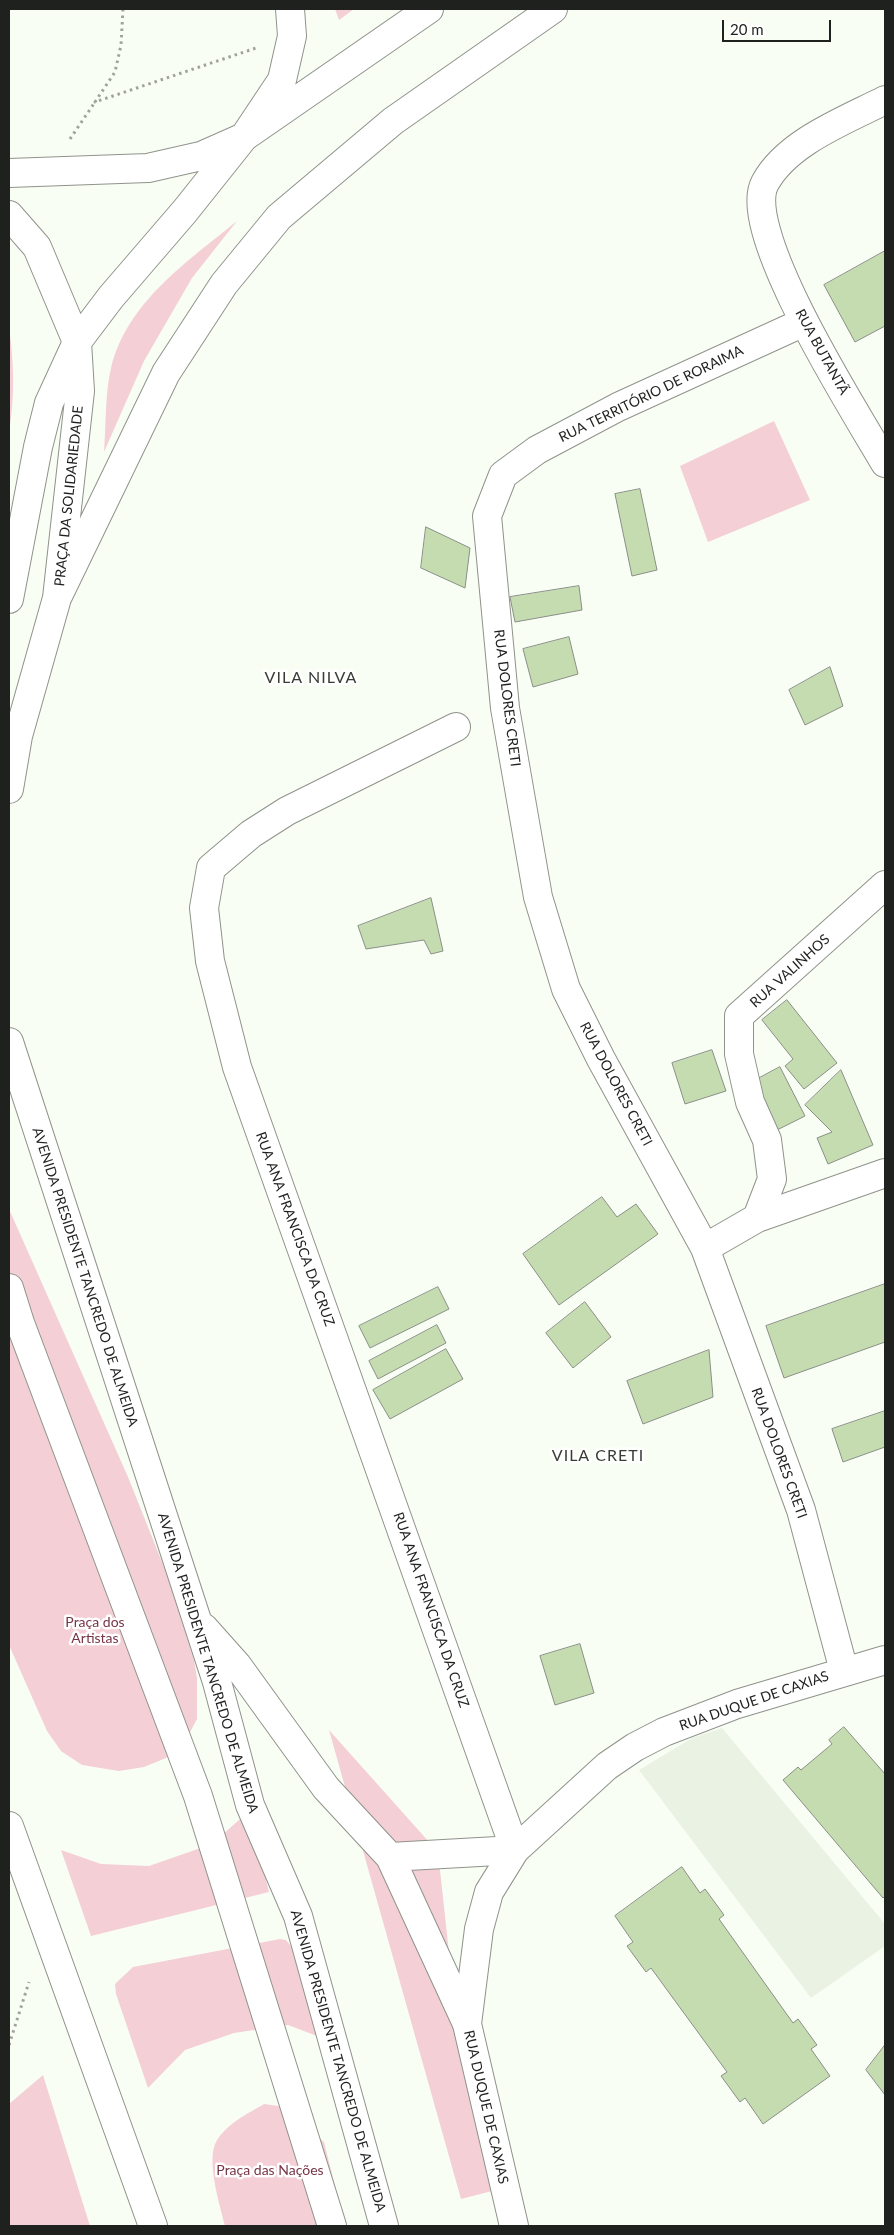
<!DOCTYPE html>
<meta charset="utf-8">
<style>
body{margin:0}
#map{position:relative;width:894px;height:2235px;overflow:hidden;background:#f9fef5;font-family:Lato,sans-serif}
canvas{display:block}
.frame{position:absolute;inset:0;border:10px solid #1f211e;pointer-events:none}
.scale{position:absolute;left:722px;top:20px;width:109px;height:22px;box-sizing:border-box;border:2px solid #1f211e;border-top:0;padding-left:6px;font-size:15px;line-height:18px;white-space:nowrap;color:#1f211e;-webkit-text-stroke:4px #fff;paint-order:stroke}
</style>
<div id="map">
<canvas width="894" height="2235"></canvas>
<div class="frame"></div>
<div class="scale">20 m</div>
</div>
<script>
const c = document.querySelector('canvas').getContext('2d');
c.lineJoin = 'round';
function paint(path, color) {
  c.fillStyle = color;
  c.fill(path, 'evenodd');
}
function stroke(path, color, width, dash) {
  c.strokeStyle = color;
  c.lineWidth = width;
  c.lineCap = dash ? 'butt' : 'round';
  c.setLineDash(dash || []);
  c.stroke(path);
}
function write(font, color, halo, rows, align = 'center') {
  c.font = font + ' Lato,sans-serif';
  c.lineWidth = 5;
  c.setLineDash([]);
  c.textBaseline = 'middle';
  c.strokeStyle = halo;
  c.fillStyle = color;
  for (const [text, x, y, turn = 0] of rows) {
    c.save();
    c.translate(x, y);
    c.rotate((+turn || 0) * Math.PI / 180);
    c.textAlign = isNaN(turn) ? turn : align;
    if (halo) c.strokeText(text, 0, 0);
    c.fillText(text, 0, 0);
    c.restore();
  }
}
paint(new Path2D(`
 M722,1728l163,196v22l-74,52 -172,-228 53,-32z`), '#eaf2e3');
paint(new Path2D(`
 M335,9h19l-15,11z
 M237,221l-45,57 -48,83 -40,91c2,-26 1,-59 7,-84 16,-66 76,-106 126,-147z
 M9,327c5,36 6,69 0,105z
 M774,421l36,79 -102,42 -28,-76z
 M9,1209l119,268 38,95 28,88 3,18v41l-10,19 -21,20 -22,9 -25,4 -37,-6 -21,-14 -14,-20 -38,-86z
 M329,1730l109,122 15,137 39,202 -31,8z
 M249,1811l20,81 -178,44 -30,-86 40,14 48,2 63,-22z
 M280,1939l6,1 5,6 26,90 -29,-11 -54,8 -49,17 -37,38 -32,-94 -1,-10 18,-17z
 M43,2075l47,151h-81v-122z
 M264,2104l21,3 39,35 21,84h-120c-5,-20 -19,-65 -9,-84 10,-18 31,-28 48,-38z`), '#f4cfd6');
const building = new Path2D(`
 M885,251v75l-30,16 -31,-57z
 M640,489l17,81 -25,6 -17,-82z
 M426,527l44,21 -5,40 -44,-20z
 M579,586l3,24 -67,12 -5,-25z
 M569,637l9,37 -45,13 -10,-38z
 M830,667l13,39 -38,19 -16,-35z
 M431,898l12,53 -12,3 -7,-14 -58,9 -8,-23z
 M787,1000l50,63 -33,26 -19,-23 8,-7 -31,-39z
 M712,1050l14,41 -41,13 -13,-41z
 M780,1067l25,49 -28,14 -25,-48z
 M841,1070l32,75 -45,19 -11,-26 15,-6 -27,-27z
 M602,1197l15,20 19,-13 22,30 -99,71 -36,-51z
 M885,1284v58l-101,36 -18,-52z
 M438,1287l11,22 -79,39 -11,-22z
 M585,1302l26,35 -38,31 -27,-35z
 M437,1325l9,18 -68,36 -9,-18z
 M446,1349l17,30 -73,40 -17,-29z
 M709,1350l4,47 -70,27 -16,-43z
 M885,1411v36l-42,15 -11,-33z
 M580,1644l14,49 -39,12 -15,-49z
 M844,1727l41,47v122l-2,2 -100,-118 15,-13 3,3 31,-26 -3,-4z
 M682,1867l18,26 5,-4 19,26 -5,4 74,104 5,-4 19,26 -6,4 19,27 -67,48 -18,-26 -5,4 -19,-26 6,-4 -76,-104 -5,4 -19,-26 6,-4 -18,-26z
 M885,2045v50l-19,-25z`);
paint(building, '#c5dcb1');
stroke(building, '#8a8f87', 1);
const minor = new Path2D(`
 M885,100c-39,20 -98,42 -120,83 -26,48 93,233 120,280
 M804,322l-186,85 -81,43 -34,25 -16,41 18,192 33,189 28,92 35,70 104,189 96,262 43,161
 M456,727l-169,84 -36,23 -40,34 -7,40 6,53 27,106 278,783
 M757,1218l15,-39 -5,-39 -17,-38 -11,-48v-38l146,-131
 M705,1248l52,-30 128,-45
 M514,2226l-47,-202 12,-95 10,-37 26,-42 92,-84 28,-19 29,-15 73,-28 148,-44`);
const primary = new Path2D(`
 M9,173l139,-5 53,-12 43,-19 185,-128
 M9,215l28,32 40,95 3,49 -23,207 -39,138 -9,53
 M57,598l109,-225 58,-89 55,-67 114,-96 160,-112
 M9,599l29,-152 11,-44 28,-61 34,-45 74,-86 59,-74 38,-57 10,-44 -2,-27
 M9,1042l208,640 33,123 48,111 86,310
 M9,1288l11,35 178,473 134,430
 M204,1628l33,37 89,123 64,69 125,-7
 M9,1826l144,400
 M390,1857l77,167`);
stroke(minor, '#8f938b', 30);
stroke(primary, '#8f938b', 30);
stroke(new Path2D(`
 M123,9l-2,36 -6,27 -20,30 161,-54
 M70,139l25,-37
 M9,2045l20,-63`), '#9fa39c', 3, [2.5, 4]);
stroke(minor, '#fff', 28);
stroke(primary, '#fff', 28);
write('14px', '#1f211e', '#fff', [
 ["RUA BUTANTÃ",822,352,61],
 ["RUA TERRITÓRIO DE RORAIMA",651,394,-26],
 ["PRAÇA DA SOLIDARIEDADE",69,496,-84],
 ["RUA DOLORES CRETI",507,698,83],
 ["RUA VALINHOS",790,971,-42],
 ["RUA DOLORES CRETI",616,1084,62],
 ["RUA ANA FRANCISCA DA CRUZ",295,1229,70],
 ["AVENIDA PRESIDENTE TANCREDO DE ALMEIDA",85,1277,72],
 ["RUA DOLORES CRETI",779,1453,70],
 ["RUA ANA FRANCISCA DA CRUZ",431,1610,71],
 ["AVENIDA PRESIDENTE TANCREDO DE ALMEIDA",208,1663,73],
 ["RUA DUQUE DE CAXIAS",754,1701,-19],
 ["AVENIDA PRESIDENTE TANCREDO DE ALMEIDA",338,2061,74],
 ["RUA DUQUE DE CAXIAS",486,2107,77]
]);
write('14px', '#763547', '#fff', [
 ["Praça dos",95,1622],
 ["Artistas",95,1638],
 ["Praça das Nações",270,2170]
]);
c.letterSpacing = '1px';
write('16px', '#383c35', '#fff', [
 ["VILA NILVA",311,678],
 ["VILA CRETI",598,1456]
]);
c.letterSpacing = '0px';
</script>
